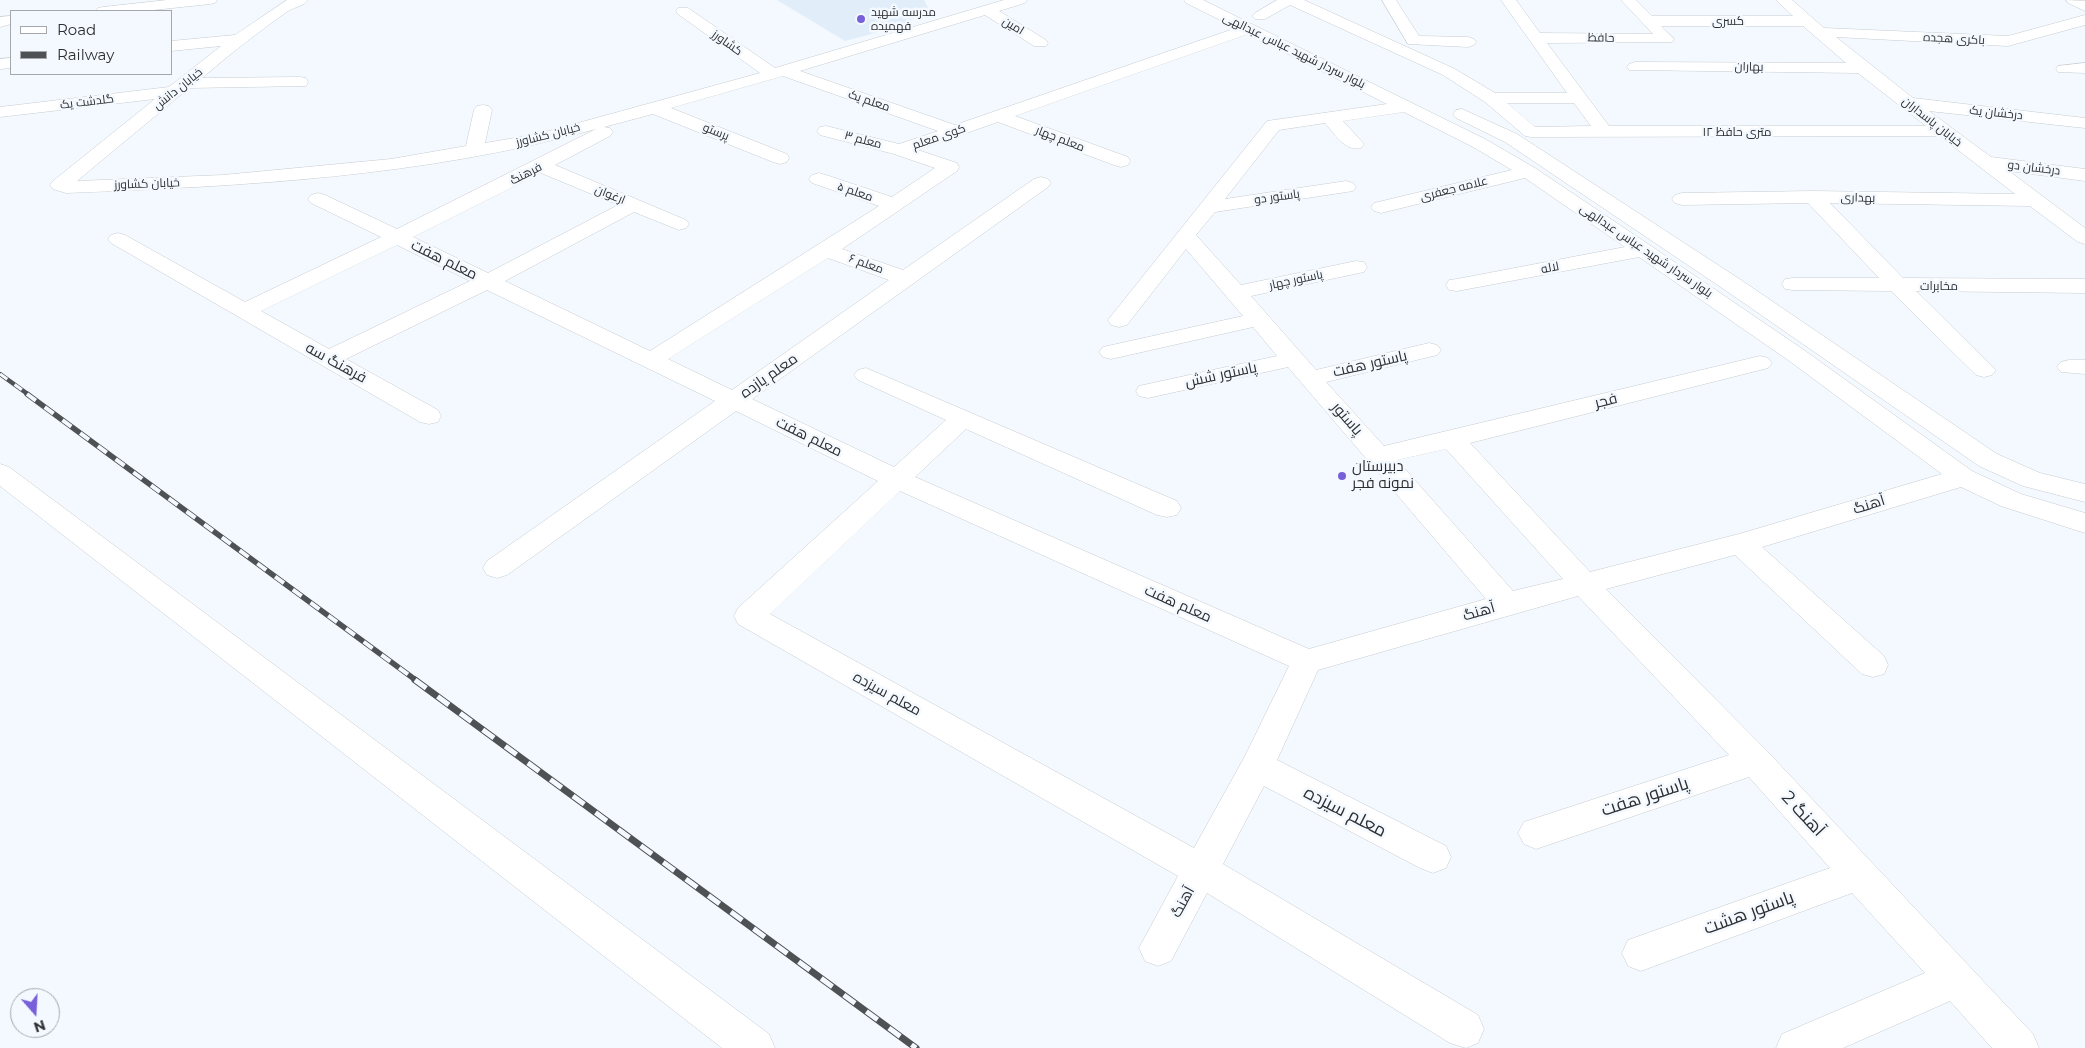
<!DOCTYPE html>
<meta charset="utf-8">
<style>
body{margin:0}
#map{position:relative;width:2085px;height:1048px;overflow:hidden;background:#f3f9fe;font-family:Montserrat,sans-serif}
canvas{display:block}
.legend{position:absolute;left:10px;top:10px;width:162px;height:65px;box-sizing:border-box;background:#f3f9fe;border:1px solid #a4a8ac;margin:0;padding:6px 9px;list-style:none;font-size:15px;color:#2d2f31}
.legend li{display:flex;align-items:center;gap:10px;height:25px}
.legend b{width:25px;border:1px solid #a4a8ac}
.north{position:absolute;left:10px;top:988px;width:50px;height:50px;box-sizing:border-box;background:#f3f9fe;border:1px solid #a4a8ac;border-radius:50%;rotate:161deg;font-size:14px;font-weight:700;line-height:20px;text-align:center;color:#2d2f31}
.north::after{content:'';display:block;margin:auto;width:18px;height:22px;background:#7760da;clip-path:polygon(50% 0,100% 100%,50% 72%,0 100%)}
</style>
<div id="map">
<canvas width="2085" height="1048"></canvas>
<ul class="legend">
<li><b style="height:6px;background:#fff"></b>Road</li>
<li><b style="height:6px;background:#4f5254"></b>Railway</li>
</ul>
<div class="north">N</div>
</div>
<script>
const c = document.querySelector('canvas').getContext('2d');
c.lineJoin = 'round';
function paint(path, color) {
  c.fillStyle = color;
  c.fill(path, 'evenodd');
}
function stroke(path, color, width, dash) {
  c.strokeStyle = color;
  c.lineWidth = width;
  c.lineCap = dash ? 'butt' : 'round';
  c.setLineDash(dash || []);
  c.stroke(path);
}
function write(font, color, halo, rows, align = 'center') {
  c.font = font + ' Montserrat,Cairo,sans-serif';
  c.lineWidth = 5;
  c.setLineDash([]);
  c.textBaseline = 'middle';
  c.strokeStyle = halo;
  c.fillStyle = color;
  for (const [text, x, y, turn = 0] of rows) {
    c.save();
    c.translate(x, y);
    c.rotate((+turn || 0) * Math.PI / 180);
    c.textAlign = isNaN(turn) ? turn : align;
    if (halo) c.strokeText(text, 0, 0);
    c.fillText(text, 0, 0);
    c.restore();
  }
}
paint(new Path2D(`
 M777,0h147l5,10 -31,17 -53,14z`), '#e1eef9');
const minor = new Path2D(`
 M167,0h50l-2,3 -5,1 -66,7h-48l2,-3 5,-1z
 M287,0h21c-4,6 -13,7 -20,11 -30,21 -58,43 -86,67l98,-1 6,1 2,4 -2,4 -117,2 -112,93 146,-6 168,-16 75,-13 8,-36 3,-4 6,-1 6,1 3,4 -7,33 53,-9 222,-61 -82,-59 -2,-3 2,-3h10l87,60 229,-68h23l-2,3 -26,8 47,29 2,3 -2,3h-12l-49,-31 -185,56 155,54 281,-97 -50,-25 -2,-3h19l282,139 50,29 116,78 153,104 168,121 49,23 64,19v20l-84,-27 -40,-19 -199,60 122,109 4,9 -4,9 -11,3 -11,-3 -127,-119 -129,34 161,162 266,283 6,14h-47l-42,-47 -107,47h-67l6,-14 143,-61 -73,-80 -211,78 -13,-5 -6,-13 6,-13 202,-72 -81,-91 -213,72 -12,-5 -6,-11 6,-11 205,-67 -151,-159 -260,74 -41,90 169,86 5,11 -5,11 -13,5 -13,-5 -156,-82 -41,78 255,151 6,14 -6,14 -12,5 -16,-5 -243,-150 -36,68 -13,5 -13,-5 -6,-13 39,-72 -440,-252 -4,-8 4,-8 140,-127 -142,-70 -229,164 -10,3 -10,-3 -4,-7 4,-7 228,-160 -228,-111 -141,69 92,51 3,6 -3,6 -9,2 -9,-2 -309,-179 -3,-4 3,-4 7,-2 7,2 120,67 136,-65 -70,-34 -3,-4 3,-4 7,-2 7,2 72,34 199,-100c-172,48 -352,57 -530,64l-13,-4 -3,-4 3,-4 102,-82 -155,18v-10l169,-20 52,-41 -50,5v-10l64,-6zM1248,34l139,70 -120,17 -159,199 3,5 8,2 8,-2 59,-76 57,67 -140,31 -4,5 4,5 8,2 142,-32 24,29 -129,28 -9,2 -3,5 3,5 9,2 140,-31 198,232 -177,50 -394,-172 51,-48 191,86 10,2 10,-2 4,-7 -4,-7 -311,-133 -8,2 -4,5 4,5 88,40 -52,47 -142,-68 296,-212 3,-4 -3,-4 -7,-2 -7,2 -131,91 -61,-21 115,-78 2,-4 -2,-4 -39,-13 80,-28 116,43 7,2 7,-2 2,-4 -2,-4 -113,-41zM783,76l155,55 -39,13 -73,-18 -6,1 -3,4 3,4 74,19 41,14 -43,29 -66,-22 -7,-2 -7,2 -3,4 3,4 67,23 -229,145 -145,-70 129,-69 45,18 7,-2 3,-4 -3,-4 -131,-55 55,-29 3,-4 -3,-4 -6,-1 49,-13 120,48 7,2 7,-2 2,-4 -2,-4 -116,-46zM1404,112l69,35 39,23 -138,33 -3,4 3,4 7,2 144,-35 100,69 -168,32 -8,1 -3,5 3,5 8,1 182,-34 149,103 154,114 -203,60 -149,38 -120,-129 298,-75 4,-5 -4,-5 -8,-2 -376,90 -58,-64 111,-27 4,-5 -4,-5 -8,-2 -113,27 -65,-74 113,-24 3,-5 -3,-5 -8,-1 -115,24 -45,-50 19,-23 138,-21 3,-4 -3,-4 -7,-2 -121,18 54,-69 46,-7c10,11 20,29 36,25l3,-4 -21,-23zM541,173l77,32 -130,68 -75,-36zM397,245l73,36 -141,68 -68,-38zM828,258l61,22 -157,110 -64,-31zM1446,449l117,130 -50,12 -116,-131zM900,491l389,175 -44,90 -51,92 -424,-234z
 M1277,0h27l151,69 40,24h72l-66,-93h15l24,33 113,1 -32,-34h15l16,16h141l-17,-16h16l32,28 184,8 77,-21v10l-77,21 -172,-9 77,61 172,20v10l-156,-17 62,46 94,12v12l-76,-10 76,57v16l-7,-2 -48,-36 -200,-3 73,75 182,1v14l-169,-2 80,79 -4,5 -8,2 -8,-2 -85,-84 -98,-1 -8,-1 -3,-5 3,-5 8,-1h86l-71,-75 -126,2 -7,-2 -3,-4 3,-4 7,-2 131,-2 202,3 -75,-58 -409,1 -6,-1 -40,-34 -42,-27 -153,-70 -25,14h-10l-3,-3 3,-3zM1661,26h142l43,37 -211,-1 -6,2 -2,3 2,3 229,3 68,53h-317l-62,-83 125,-1 2,-3zM1507,103h67l17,23 -56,1z
 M1382,0h14l23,36 49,1 6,2 2,3 -2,3 -6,2 -60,-3z
 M2066,0l19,1v10l-17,-8z
 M11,16v8l-11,3v-10z
 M11,58v10l-11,1v-10z
 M2085,63v10l-27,-1 -2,-3 2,-3z
 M1462,109l55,25 224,146 256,174 43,19 45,11v18l-62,-16 -44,-20 -254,-176 -220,-148 -49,-24 -3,-4 3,-4z
 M2069,360h16v14l-24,-2 -4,-5 4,-5z
 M0,464l9,3 760,567 6,14h-53l-722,-562z`);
stroke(minor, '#c6ccd1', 1);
paint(minor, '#fff');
const railFar2 = new Path2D(`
 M0,374l29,21`);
const railFar1 = new Path2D(`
 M27,394l390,287`);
const rail = new Path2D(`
 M415,680l501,368`);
stroke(railFar2, '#4f5254', 4.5);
stroke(railFar1, '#4f5254', 5.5);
stroke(rail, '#4f5254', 7);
stroke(railFar2, '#f3f9fe', 3, [9]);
stroke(railFar1, '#f3f9fe', 4, [11]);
stroke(rail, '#f3f9fe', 5, [14]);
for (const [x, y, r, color] of [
 [861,19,5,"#7760da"],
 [1342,476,5,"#7760da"]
]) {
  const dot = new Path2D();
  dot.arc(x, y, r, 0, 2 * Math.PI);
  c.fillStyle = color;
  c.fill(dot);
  stroke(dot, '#f3f9fe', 2);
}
write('12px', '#2d2f31', '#f3f9fe', [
 ["مدرسه شهید",871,12],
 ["فهمیده",871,26]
], 'left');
write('12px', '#2d2f31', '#f3f9fe', [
 ["کسری",1728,21],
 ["امین",1013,26,31],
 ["حافظ",1601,38,1],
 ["باکری هجده",1954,39,3],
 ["کشاورز",727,43,35],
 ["بلوار سردار شهید عباس عبدالهی",1294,51,26],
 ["بهاران",1749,67,1],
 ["خیابان دانش",178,89,-39],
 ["معلم یک",869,101,19],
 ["گلدشت یک",87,102,-7],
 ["درخشان یک",1996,113,6],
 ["خیابان پاسداران",1932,122,38],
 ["پرستو",716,132,22],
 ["۱۲ متری حافظ",1737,132],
 ["خیابان کشاورز",548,135,-14],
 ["کوی معلم",939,137,-19],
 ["معلم چهار",1060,139,21],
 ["معلم ۳",863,140,15],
 ["درخشان دو",2034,168,7],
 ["فرهنگ",526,174,-27],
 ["خیابان کشاورز",147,184,-2],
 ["علامه جعفری",1454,189,-14],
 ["معلم ۵",855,192,19],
 ["ارغوان",610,195,22],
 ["پاستور دو",1277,197,-8],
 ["بهداری",1858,198,1],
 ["بلوار سردار شهید عباس عبدالهی",1646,251,34],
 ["معلم ۶",866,264,20],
 ["لاله",1550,268,-11],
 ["پاستور چهار",1296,280,-12],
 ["مخابرات",1939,286]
]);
write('15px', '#2d2f31', '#f3f9fe', [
 ["معلم هفت",444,260,26],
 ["فرهنگ سه",336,363,29],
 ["پاستور هفت",1370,364,-13],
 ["پاستور شش",1221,375,-12],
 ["معلم یازده",769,376,-35],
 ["فجر",1606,401,-14],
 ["پاستور",1347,419,49],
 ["معلم هفت",809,437,26],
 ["آهنگ",1869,505,-17],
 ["معلم هفت",1178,604,24],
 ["آهنگ",1479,612,-16],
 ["معلم سیزده",887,694,29],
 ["آهنگ",1183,902,-61]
]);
write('15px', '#2d2f31', '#f3f9fe', [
 ["دبیرستان",1352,467],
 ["نمونه فجر",1352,484]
], 'left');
write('18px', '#2d2f31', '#f3f9fe', [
 ["پاستور هفت",1645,797,-18],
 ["معلم سیزده",1345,812,27],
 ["آهنگ 2",1803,814,47],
 ["پاستور هشت",1749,913,-20]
]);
</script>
